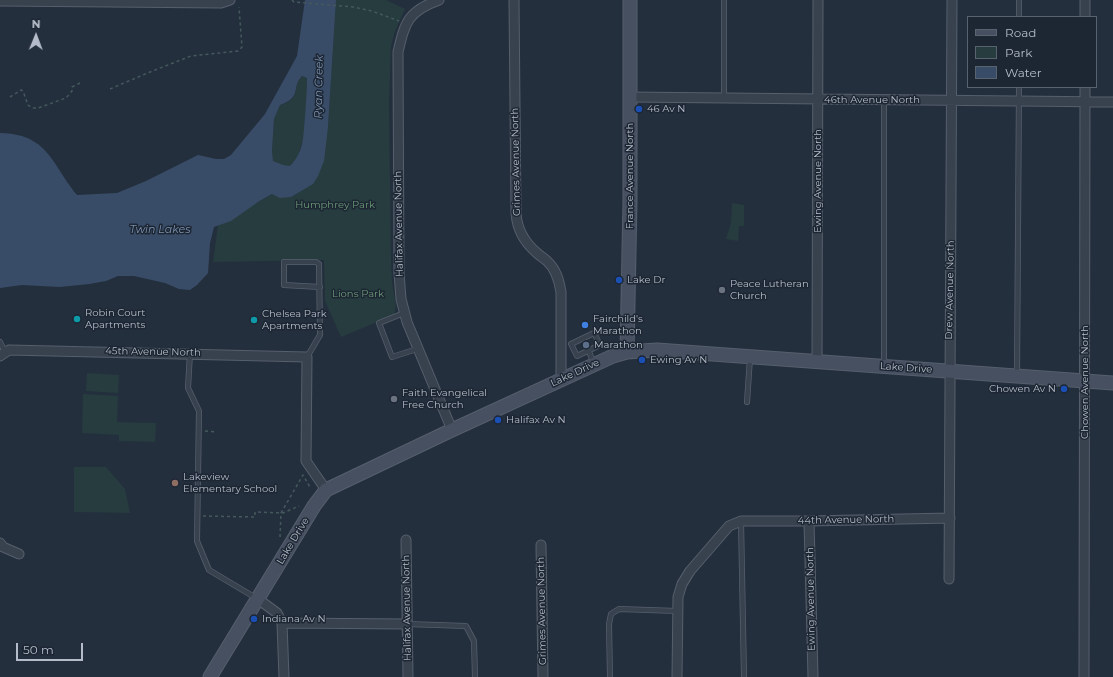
<!DOCTYPE html>
<style>
body{margin:0}
#map{position:relative;width:1113px;height:677px;overflow:hidden;background:#242f3e;font-family:Montserrat,sans-serif}
canvas{display:block}
.legend{position:absolute;left:967px;top:16px;width:130px;height:72px;box-sizing:border-box;background:#1d2633;border:1px solid #59626f;margin:0;padding:5px 7px;list-style:none;font-size:12px;color:#b4bcc9}
.legend li{display:flex;align-items:center;gap:8px;height:20px}
.legend b{width:20px;border:1px solid #59626f}
.north{position:absolute;left:16px;top:16px;width:40px;height:40px;-webkit-text-stroke:3px #1d2633;paint-order:stroke;rotate:1deg;font-size:11px;font-weight:700;line-height:16px;text-align:center;color:#b4bcc9}
.north::after{content:'';display:block;margin:auto;width:14px;height:18px;background:#b4bcc9;clip-path:polygon(50% 0,100% 100%,50% 72%,0 100%)}
.scale{position:absolute;left:16px;top:643px;width:67px;height:18px;box-sizing:border-box;border:2px solid #b4bcc9;border-top:0;padding-left:5px;font-size:12px;line-height:14px;white-space:nowrap;color:#b4bcc9;-webkit-text-stroke:3px #1d2633;paint-order:stroke}
</style>
<div id="map">
<canvas width="1113" height="677"></canvas>
<ul class="legend">
<li><b style="height:5px;background:#465061"></b>Road</li>
<li><b style="height:11px;background:#263c3f"></b>Park</li>
<li><b style="height:11px;background:#394c67"></b>Water</li>
</ul>
<div class="north">N</div>
<div class="scale">50 m</div>
</div>
<script>
const c = document.querySelector('canvas').getContext('2d');
c.lineJoin = 'round';
function paint(path, color) {
  c.fillStyle = color;
  c.fill(path, 'evenodd');
}
function stroke(path, color, width, dash) {
  c.strokeStyle = color;
  c.lineWidth = width;
  c.lineCap = dash ? 'butt' : 'round';
  c.setLineDash(dash || []);
  c.stroke(path);
}
function write(font, color, halo, rows, align = 'center') {
  c.font = font + ' Montserrat,sans-serif';
  c.lineWidth = 3;
  c.setLineDash([]);
  c.textBaseline = 'middle';
  c.strokeStyle = halo;
  c.fillStyle = color;
  for (const [text, x, y, turn = 0] of rows) {
    c.save();
    c.translate(x, y);
    c.rotate((+turn || 0) * Math.PI / 180);
    c.textAlign = isNaN(turn) ? turn : align;
    if (halo) c.strokeText(text, 0, 0);
    c.fillText(text, 0, 0);
    c.restore();
  }
}
paint(new Path2D(`
 M336,0h50l19,9 -10,22 -4,15 -2,57 2,157 1,23 4,22 -2,10 -53,22 -16,-36 -1,-41 -111,2 5,-37 58,-33 52,-65z
 M302,76l5,2v21l-2,17 -1,21 -7,22 -7,7h-7l-10,-4 -1,-11 2,-32 6,-14c23,-7 11,-19 22,-29z
 M732,203l12,2v21h-5l-1,15 -12,-2 5,-16z
 M87,373l32,2 -1,18 -32,-2z
 M83,394l35,2 -1,26 39,1 -1,19 -36,-1v-6l-37,-2z
 M74,467h32l19,22 5,24 -56,-1z`), '#263c3f');
paint(new Path2D(`
 M305,0h31l-8,127 -4,34 -6,15 -5,8 -22,13 -11,1 -8,-4 -14,8 -27,19 -17,6 -4,16 -2,30 -11,12 -7,5 -11,-1 -14,-6 -31,-7h-16l-12,5 -17,3 -29,3 -38,-2 -22,3v-155c48,1 51,30 77,62l40,-2 29,-12 52,-26 18,4h8l7,-4 34,-41 32,-58zM302,76l5,2c0,14 -1,24 -2,38 -2,19 0,35 -15,50l-7,-1 -10,-4 -1,-10 2,-32 6,-14c23,-8 11,-19 22,-29z`), '#394c67');
const lane = new Path2D(`
 M1019,0v17
 M724,98v-98
 M404,313l-25,10 13,34 25,-8
 M594,333l6,12 -23,11 -6,-12 23,-11 4,-1 28,-1
 M0,342l5,10
 M588,349l6,15
 M190,353l-2,35 11,23 -2,130 12,29 47,28
 M307,357l13,-22 -1,-71 -3,-2h-32v23l36,2
 M884,365v-265
 M1017,375l2,-288
 M747,402l3,-44
 M741,521l3,156
 M407,624l59,2 8,15 1,36
 M610,677l-1,-53 2,-10 8,-5 58,2`);
const street = new Path2D(`
 M439,0c-31,11 -34,22 -41,52l1,221 2,26 6,23 45,108
 M514,0l2,213c1,17 8,29 21,40 3,3 7,5 10,8 9,8 12,19 14,31v88
 M1085,0v17
 M0,1l221,2 9,-3
 M630,97l483,5
 M0,356l9,-6 298,7 -1,104 20,29
 M817,362l1,-362
 M809,521l4,156
 M406,540l2,137
 M0,543l3,4 16,7
 M541,545l2,132
 M949,579l3,-579
 M258,599l19,14 5,10 2,54
 M282,623l125,1
 M677,677l1,-80 4,-13 8,-13 39,-45 12,-5h68l141,-3
 M1084,677l1,-590`);
const secondary = new Path2D(`
 M627,352l3,-152v-200
 M210,677l104,-171 12,-16 126,-60 161,-74 14,-4 30,-2 456,33`);
stroke(lane, '#565f6c', 6);
stroke(street, '#565f6c', 11);
stroke(secondary, '#565f6c', 15);
stroke(new Path2D(`
 M292,0l2,2 59,5 19,4 27,10
 M110,89l40,-17 41,-16 47,-5 4,-4 -3,-40
 M10,97l11,-7 2,1 5,14 4,3h6l28,-10 6,-7v-4l8,-4
 M205,431l11,1
 M203,516l52,1v-5l28,1 16,-7
 M280,537l1,-24 22,-38 8,14`), '#44595c', 1.5, [3, 3]);
stroke(lane, '#38414e', 4.5);
stroke(street, '#38414e', 9);
stroke(secondary, '#465061', 13);
for (const [x, y, r, color] of [
 [639,109,4,"#1a4fb4"],
 [619,280,4,"#1a4fb4"],
 [722,290,4,"#6b7280"],
 [77,319,4,"#0f9aa8"],
 [254,320,4,"#0f9aa8"],
 [585,325,4,"#3f7fe0"],
 [586,345,4,"#5c6f8a"],
 [642,360,4,"#1a4fb4"],
 [1064,389,4,"#1a4fb4"],
 [394,399,4,"#6b7280"],
 [498,420,4,"#1a4fb4"],
 [175,483,4,"#8d6e63"],
 [254,619,4,"#1a4fb4"]
]) {
  const dot = new Path2D();
  dot.arc(x, y, r, 0, 2 * Math.PI);
  c.fillStyle = color;
  c.fill(dot);
  stroke(dot, '#1d2633', 1.5);
}
write('10px', '#b4bcc9', '#1d2633', [
 ["46th Avenue North",872,100],
 ["Grimes Avenue North",516,162,-91],
 ["France Avenue North",630,176,-90],
 ["Ewing Avenue North",818,181,-90],
 ["Halifax Avenue North",399,224,-91],
 ["Drew Avenue North",950,290,-89],
 ["45th Avenue North",153,352,1],
 ["Lake Drive",906,368,4],
 ["Lake Drive",575,373,-25],
 ["Chowen Avenue North",1085,382,-90],
 ["44th Avenue North",846,520,-1],
 ["Lake Drive",293,541,-59],
 ["Ewing Avenue North",811,599,-91],
 ["Halifax Avenue North",407,608,-91],
 ["Grimes Avenue North",542,611,-91]
]);
write('10px', '#b4bcc9', '#1d2633', [
 ["46 Av N",647,109],
 ["Lake Dr",627,280],
 ["Peace Lutheran",730,284],
 ["Church",730,296],
 ["Robin Court",85,313],
 ["Apartments",85,325],
 ["Chelsea Park",262,314],
 ["Apartments",262,326],
 ["Fairchild's",593,319],
 ["Marathon",593,331],
 ["Marathon",594,345],
 ["Ewing Av N",650,360],
 ["Chowen Av N",1056,389,"right"],
 ["Faith Evangelical",402,393],
 ["Free Church",402,405],
 ["Halifax Av N",506,420],
 ["Lakeview",183,477],
 ["Elementary School",183,489],
 ["Indiana Av N",262,619]
], 'left');
write('10px', '#6b9a76', '#1d2633', [
 ["Humphrey Park",335,205],
 ["Lions Park",358,294]
]);
write('italic 11px', '#7c92b1', '#1d2633', [
 ["Ryan Creek",319,87,-89],
 ["Twin Lakes",160,230]
]);
</script>
